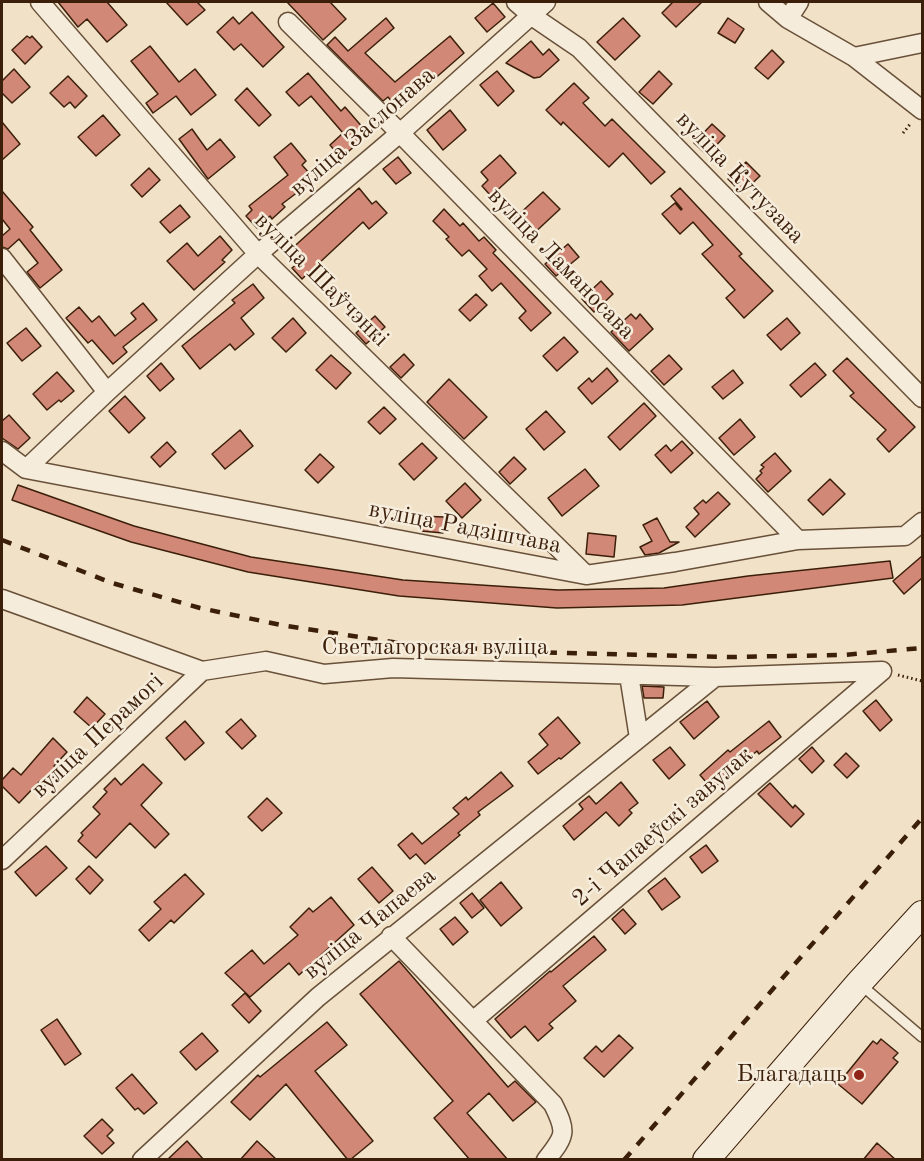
<!DOCTYPE html>
<meta charset="utf-8">
<style>
body{margin:0}
#map{position:relative;width:924px;height:1161px;overflow:hidden;background:#f0e1c7;font-family:"Old Standard TT",serif}
canvas{display:block}
.frame{position:absolute;inset:0;border:3px solid #3c1f0a;pointer-events:none}
</style>
<div id="map">
<canvas width="924" height="1161"></canvas>
<div class="frame"></div>
</div>
<script>
const c = document.querySelector('canvas').getContext('2d');
c.lineJoin = 'round';
function paint(path, color) {
  c.fillStyle = color;
  c.fill(path, 'evenodd');
}
function stroke(path, color, width, dash) {
  c.strokeStyle = color;
  c.lineWidth = width;
  c.lineCap = dash ? 'butt' : 'round';
  c.setLineDash(dash || []);
  c.stroke(path);
}
function write(font, color, halo, rows, align = 'center') {
  c.font = font + ' "Old Standard TT",serif';
  c.lineWidth = 5;
  c.setLineDash([]);
  c.textBaseline = 'middle';
  c.strokeStyle = halo;
  c.fillStyle = color;
  for (const [text, x, y, turn = 0] of rows) {
    c.save();
    c.translate(x, y);
    c.rotate((+turn || 0) * Math.PI / 180);
    c.textAlign = isNaN(turn) ? turn : align;
    if (halo) c.strokeText(text, 0, 0);
    c.fillText(text, 0, 0);
    c.restore();
  }
}
const building = new Path2D(`
 M58,2h49l20,23 -20,17 -20,-23 -9,8z
 M166,2h31l8,8 -18,15z
 M287,2h43l16,17 -23,21z
 M673,2h29l-26,25 -14,-14z
 M493,3l12,14 -18,15 -12,-14z
 M252,12l32,35 -21,20 -22,-23 -7,6 -17,-18 16,-15 6,7z
 M386,18l8,10 -29,25 30,29 55,-46 14,17 -65,57 -11,-13 -5,4 -56,-56 8,-8 13,14z
 M623,18l17,18 -25,24 -18,-18z
 M728,18l16,11 -9,14 -17,-10z
 M27,36l3,2 2,-2 10,11 -17,17 -13,-14z
 M531,41l12,14 6,-6 10,11 -19,17 -6,1 -28,-15z
 M150,46l29,36 16,-13 21,26 -25,20 -15,-19 -23,17 -7,-10 12,-9 -27,-33z
 M772,50l12,12 -16,17 -13,-11z
 M14,69l16,18 -18,16 -10,-10v-12z
 M497,71l17,20 -16,15 -18,-21z
 M659,71l13,13 -19,20 -14,-12z
 M308,73l33,38 4,-4 19,22 -3,3 4,5 -24,21 -11,-13 13,-12 -32,-37 -12,10 -13,-14z
 M68,76l19,20 -12,12 -5,-6 -6,5 -14,-14z
 M574,83l15,15 -6,5 22,23 7,-7 53,53 -14,12 -28,-31 -14,14 -46,-45 -2,3 -15,-15z
 M247,88l24,27 -12,11 -24,-26z
 M450,110l16,20 -23,20 -16,-20z
 M103,115l17,20 -24,21 -18,-19z
 M2,122l18,22 -18,16z
 M712,124l13,12 -18,19 -13,-12z
 M192,129l15,21 13,-11 15,18 -27,22 -29,-40z
 M291,143l15,18 -4,4 8,9 -4,2 5,6 -29,22 3,3 -13,12 -2,-3 -13,12 -11,-12 6,-6 -3,-4 39,-31 -14,-18z
 M500,155l16,18 -25,23 -9,-10 6,-6 -7,-8z
 M398,157l13,16 -15,11 -13,-15z
 M746,162l14,14 -18,17 -14,-14z
 M149,168l11,12 -18,17 -11,-12z
 M359,188l13,16 4,-3 11,12 -18,16 -6,-7 -61,57 -10,-11 6,-5 -10,-11z
 M680,188l62,66 -3,2 34,35 -29,27 -18,-20 9,-8 -33,-36 11,-9 -20,-23 -13,12 -18,-20 13,-11 6,7 1,-1 -11,-13z
 M2,191l31,36 -3,3 32,40 -22,18 -13,-16 11,-9 -19,-24 -11,10 -6,-2v-11l8,-7 -8,-10z
 M543,192l17,17 -29,27 -17,-17z
 M180,205l10,12 -20,16 -10,-11z
 M444,209l16,17 3,-3 16,18 5,-4 12,13 -3,3 58,60 -20,18 -12,-13 7,-7 -25,-28 -9,8 -13,-15 8,-7 -18,-19 -7,6 -16,-17 3,-2 -16,-16z
 M220,236l12,14 -10,10 3,2 -31,28 -27,-29 20,-18 11,13z
 M568,244l11,13 -23,19 -11,-12z
 M601,281l12,13 -19,18 -12,-13z
 M253,284l11,14 -23,20 13,16 -19,16 -5,-6 -30,25 -18,-23 53,-43 -3,-3z
 M476,294l11,11 -17,16 -11,-11z
 M143,303l14,17 -34,27 4,5 -14,12 -21,-24 -4,3 -22,-25 13,-11 13,15 7,-6 16,20 21,-17 -5,-6z
 M631,314l5,5 4,-5 13,15 -24,22 -18,-19z
 M375,316l10,11 -19,17 -10,-11z
 M293,318l13,15 -20,19 -14,-14z
 M787,318l13,15 -19,17 -14,-15z
 M26,328l15,18 -19,15 -15,-18z
 M564,337l14,15 -21,19 -14,-15z
 M404,354l10,11 -13,13 -11,-11z
 M331,355l20,18 -15,16 -20,-19z
 M669,355l13,14 -18,16 -13,-14z
 M847,358l68,69 -26,25 -12,-13 9,-9 -36,-34 4,-3 -21,-22z
 M161,363l13,16 -14,12 -13,-15z
 M815,363l11,12 -25,22 -11,-12z
 M607,368l11,13 -26,23 -14,-16 11,-10 3,4z
 M733,370l10,13 -20,16 -11,-12z
 M57,372l17,19 -13,11 -2,-2 -12,10 -14,-16z
 M449,379l38,38 -23,22 -37,-37z
 M125,396l20,22 -16,15 -20,-22z
 M644,403l12,13 -36,34 -12,-13z
 M384,407l12,12 -16,15 -12,-12z
 M546,411l19,21 -21,18 -18,-21z
 M9,415l21,23 -12,11 -16,-11v-17z
 M740,419l15,18 -21,18 -15,-17z
 M240,430l13,16 -28,23 -13,-15z
 M682,441l11,12 -22,20 -16,-18 11,-10 5,6z
 M167,442l9,10 -16,15 -9,-10z
 M422,443l15,15 -23,22 -15,-16z
 M775,453l16,18 -23,21 -12,-13 6,-6 -2,-2 4,-4 -3,-2z
 M320,454l14,13 -16,16 -13,-13z
 M514,457l12,12 -16,15 -11,-12z
 M585,469l14,17 -37,30 -14,-18z
 M830,479l15,15 -22,21 -15,-15z
 M465,483l16,17 -19,18 -16,-17z
 M18,485l116,41 117,31 152,23 155,10 106,-2 84,-12 142,-15 3,17 -211,27 -125,3 -158,-12 -151,-24 -117,-30 -119,-42z
 M718,492l12,12 -35,33 -9,-10 13,-13 -5,-6 9,-8 3,3z
 M421,516l23,1 -1,16 -22,-2z
 M657,518l13,24h9l-20,11 -14,2 -5,-8 12,-6 -9,-16z
 M588,533l28,3 -2,21 -28,-3z
 M922,556v22l-18,16 -11,-13z
 M642,686l22,1 -1,11h-19z
 M87,697l18,17 -13,14 -18,-16z
 M876,700l16,20 -12,11 -17,-20z
 M707,701l12,16 -25,22 -14,-17z
 M558,717l22,26 -19,16 -2,-1 -21,16 -10,-12 20,-17 -9,-11z
 M241,719l15,17 -14,13 -16,-17z
 M185,721l19,22 -19,17 -19,-22z
 M769,721l12,16 -22,17 -2,-3 -45,38 -12,-14 28,-25 2,2z
 M53,738l14,14 -13,14 5,5 -14,15 -5,-5 -21,22 -17,-17v-6l11,-12 8,7z
 M670,747l15,18 -16,14 -16,-19z
 M812,747l12,14 -12,12 -13,-14z
 M846,753l13,13 -12,12 -13,-13z
 M143,764l19,19 -21,22 28,29 -14,14 -25,-25 -34,35 -18,-17 5,-6 -2,-2 19,-19 -7,-7 14,-15 -3,-3 11,-11 6,7z
 M501,772l12,14 -35,26 2,3 -22,18 2,2 -35,29 -9,-10 -6,5 -12,-14 14,-12 10,11 37,-30 -6,-6 13,-11 2,3z
 M621,782l17,21 -9,7 3,3 -13,13 -13,-14 -32,28 -11,-14 20,-17 -4,-5 10,-8 7,8z
 M770,783l23,25 2,-3 9,9 -13,13 -33,-33z
 M267,798l15,15 -20,18 -14,-14z
 M706,845l12,16 -16,12 -12,-16z
 M46,846l21,22 -31,28 -21,-24z
 M89,866l14,14 -13,14 -14,-15z
 M372,867l21,24 -14,12 -21,-24z
 M185,874l19,20 -30,29 -3,-3 -22,21 -10,-11 22,-21 -7,-7z
 M665,878l15,19 -18,13 -14,-19z
 M501,882l21,26 -21,18 -21,-26z
 M472,893l12,15 -12,10 -12,-15z
 M331,897l23,28 -55,50 -10,-12 -39,34 -25,-24 27,-23 12,14 34,-29 -8,-8 19,-19 4,4z
 M623,909l13,15 -11,10 -13,-15z
 M455,917l13,15 -15,13 -13,-16z
 M594,936l12,14 -43,36 13,15 -27,23 4,4 -15,13 -13,-15 -14,12 -16,-19 55,-48 1,1z
 M399,961l109,126 7,-6 21,21 -23,19 -24,-28 -22,20 41,47h-38l-36,-42 19,-17 -93,-107z
 M245,993l16,18 -12,12 -17,-18z
 M57,1019l24,35 -16,11 -24,-35z
 M327,1022l20,23 -32,26 58,70 -23,19h-2l-62,-76 -36,36 -19,-18 27,-27 2,2z
 M202,1033l16,18 -22,19 -16,-18z
 M619,1035l14,13 -29,29 -20,-19 12,-12 6,6z
 M881,1039l17,14 -5,5 5,4 -36,42 -24,-20 35,-43 4,3z
 M132,1074l25,29 -13,11 -6,-6 -3,2 -19,-22z
 M102,1119l11,11 -6,6 7,7 -12,11 -18,-18z
 M187,1141l17,19h-37z
 M257,1141l20,19h-37z
 M877,1143l19,17h-33z`);
paint(building, '#d28876');
stroke(building, '#3c1f0a', 1.5);
const lane = new Path2D(`
 M860,984l62,53`);
const street = new Path2D(`
 M40,2l218,252 328,321
 M516,2l16,14 47,32 343,350
 M768,2l20,17 66,38 68,53
 M788,19l11,-17
 M288,22l112,111 398,407
 M854,57l68,-14
 M2,258l105,134
 M2,451l24,18 560,106 89,-13 123,-22 107,-4 17,-14
 M26,469l81,-77 151,-138 142,-121 146,-131
 M2,599l200,72 64,-10 58,13 69,-6 322,9 167,-6
 M629,675l10,63
 M2,860l200,-189
 M391,936l162,168c14,28 13,31 -7,56
 M474,1020l408,-349
 M142,1160l176,-163 397,-320`);
const secondary = new Path2D(`
 M706,1160l153,-177 63,-69`);
stroke(lane, '#695039', 12);
stroke(street, '#695039', 21);
stroke(secondary, '#3c1f0a', 28);
stroke(new Path2D(`
 M903,133l8,-10
 M898,675l24,6`), '#3c1f0a', 3, [1.5, 3]);
stroke(lane, '#f5ecdb', 9);
stroke(street, '#f5ecdb', 18);
stroke(secondary, '#f5ecdb', 26);
stroke(new Path2D(`
 M2,540l110,43 88,25 81,17 124,19 124,8 202,5 112,-2 79,-7
 M624,1160l298,-342`), '#3c1f0a', 4.5, [10, 10]);
for (const [x, y, r, color] of [
 [859,1075,6,"#8f2418"]
]) {
  const dot = new Path2D();
  dot.arc(x, y, r, 0, 2 * Math.PI);
  c.fillStyle = color;
  c.fill(dot);
  stroke(dot, '#f5ecdb', 2);
}
write('24px', '#3c1f0a', '#f5ecdb', [
 ["вуліца Заслонава",363,132,-41],
 ["вуліца Кутузава",740,178,46],
 ["вуліца Ламаносава",561,264,46],
 ["вуліца Шаўчэнкі",321,280,45],
 ["вуліца Радзішчава",465,528,11],
 ["Светлагорская вуліца",435,648],
 ["вуліца Перамогі",98,736,-43],
 ["2-і Чапаеўскі завулак",663,827,-41],
 ["вуліца Чапаева",370,924,-39]
]);
write('24px', '#3c1f0a', '#f5ecdb', [
 ["Благадаць",847,1075]
], 'right');
</script>
